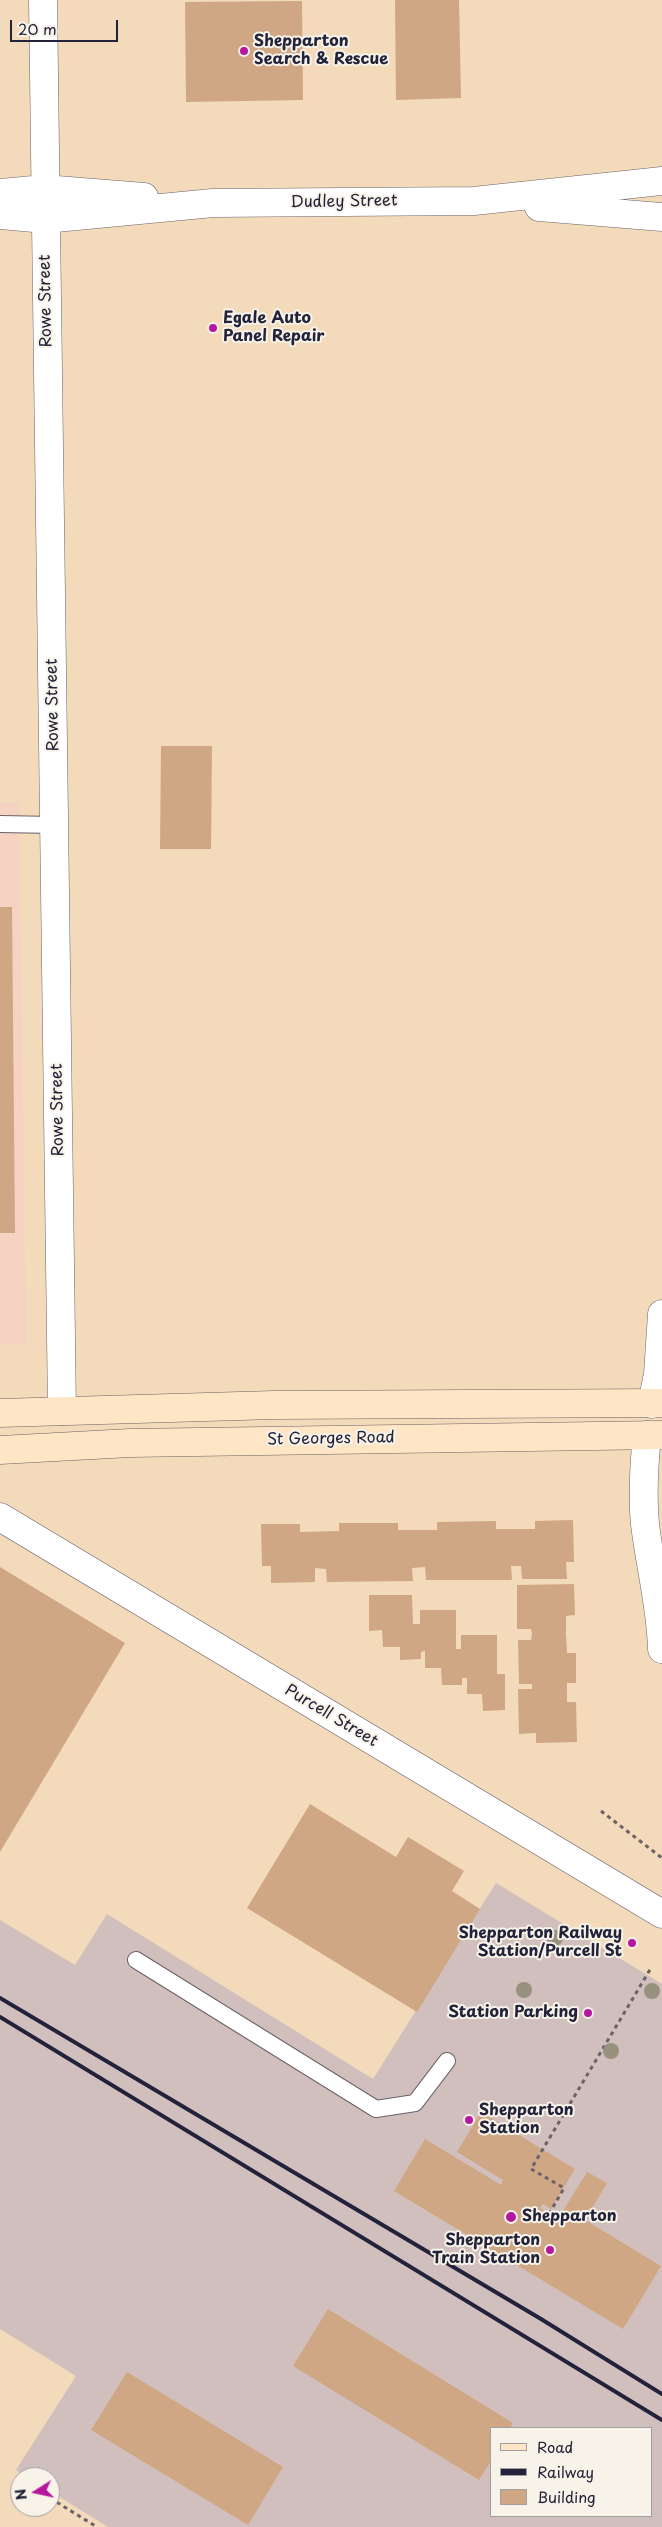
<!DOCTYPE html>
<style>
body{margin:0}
#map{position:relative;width:662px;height:2527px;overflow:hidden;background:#f2daba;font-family:"Playpen Sans",sans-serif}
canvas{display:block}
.legend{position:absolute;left:490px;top:2427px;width:162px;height:90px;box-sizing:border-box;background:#f7f3e8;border:1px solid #a29fa3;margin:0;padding:6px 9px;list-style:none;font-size:15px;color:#22223b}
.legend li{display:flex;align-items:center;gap:10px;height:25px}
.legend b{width:25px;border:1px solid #a29fa3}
.north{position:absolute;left:10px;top:2467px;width:50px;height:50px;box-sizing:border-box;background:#f7f3e8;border:1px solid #a29fa3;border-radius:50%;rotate:260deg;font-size:14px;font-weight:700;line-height:20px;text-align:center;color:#22223b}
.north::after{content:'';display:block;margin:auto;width:18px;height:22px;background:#b5179e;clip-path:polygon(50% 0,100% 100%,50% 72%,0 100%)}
.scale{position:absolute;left:10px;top:20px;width:108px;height:22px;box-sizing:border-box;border:2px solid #22223b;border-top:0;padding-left:6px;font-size:15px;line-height:18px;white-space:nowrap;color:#22223b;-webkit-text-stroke:4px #f7f3e8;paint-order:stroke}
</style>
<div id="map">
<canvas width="662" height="2527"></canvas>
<ul class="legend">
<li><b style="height:6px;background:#fee5c5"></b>Road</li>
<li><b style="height:6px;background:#22223b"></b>Railway</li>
<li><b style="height:14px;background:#cfa784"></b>Building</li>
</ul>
<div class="north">N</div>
<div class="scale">20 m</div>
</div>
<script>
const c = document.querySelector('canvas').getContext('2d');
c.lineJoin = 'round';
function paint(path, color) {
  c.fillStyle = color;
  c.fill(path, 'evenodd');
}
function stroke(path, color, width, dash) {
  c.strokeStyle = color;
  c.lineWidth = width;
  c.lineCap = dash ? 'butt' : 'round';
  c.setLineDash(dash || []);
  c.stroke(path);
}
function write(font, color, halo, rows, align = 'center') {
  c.font = font + ' "Playpen Sans",sans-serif';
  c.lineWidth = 4;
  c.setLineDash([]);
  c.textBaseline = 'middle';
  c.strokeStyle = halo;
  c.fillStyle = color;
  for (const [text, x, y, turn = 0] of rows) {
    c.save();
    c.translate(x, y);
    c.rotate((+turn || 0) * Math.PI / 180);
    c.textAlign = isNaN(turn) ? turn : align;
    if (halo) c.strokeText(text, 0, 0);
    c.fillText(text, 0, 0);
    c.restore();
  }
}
paint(new Path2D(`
 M0,802h19l7,542h-26z`), '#f5d2c2');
paint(new Path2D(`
 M496,1883l166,101v543h-554l-58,-36v-14h-22l-12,-7 60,-94 -76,-47v-409l75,45 32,-51 266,165zM491,2428h160v88h-160z`), '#d1bfbd');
paint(new Path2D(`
 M395,0h64l2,98 -65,2z
 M302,1l1,99 -117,2 -1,-100z
 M161,746h51l-1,103h-51z
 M0,907h12l3,326h-15z
 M573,1520l1,42h-8l1,17h-45l-1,-13h-10l1,14h-86l-1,-13 -13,1 1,13 -86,1 -1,-13 -11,-1v14l-44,1v-17h-9l-1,-42h39v8l39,-1v-8h59v7h39v-8l59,-1v8h39v-8z
 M0,1567l125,76 -125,209z
 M574,1584l1,31 -9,1v18l1,19h9v30h-9v19h9l1,40 -41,1v-10l-17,1 -1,-45h14v-5h-13l-1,-44h13l1,-6 -1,-5h-14v-44z
 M369,1595h43l1,29h7v-14h36v39h5v-14h36v39h8v36l-22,1 -1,-17h-15v-16h-5v7h-20l-1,-17h-16v-17l-4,1v7l-21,1v-13h-17l-1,-17 -13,1z
 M310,1804l86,53 12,-20 56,34 -12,20 28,18 -63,103 -170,-104z
 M481,2112l94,57 -24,40 -8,-5 -3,4 18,11 29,-47 20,11 -22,37 76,46 -38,63 -229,-138 31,-52 76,46 2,-5 -46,-28z
 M328,2309l185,114 -3,5h-19v33l-12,19 -186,-114z
 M127,2372l156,95 -35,58 -157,-95z`), '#cfa784');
const lane = new Path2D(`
 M0,824l55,1
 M136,1960l240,149 39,-6 32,-42`);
const street = new Path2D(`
 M43,0l19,1411
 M0,193l44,-4 100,8
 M539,207l123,10
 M0,215l45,4 168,-16 261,-2 188,-20
 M652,1404l6,-30 4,-60
 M647,1435c-3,30 -5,59 -2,89 5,42 16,83 17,125
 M0,1517l662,397`);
const secondary = new Path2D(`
 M0,1413l274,-8 388,-2
 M0,1450l130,-7 532,-8`);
stroke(lane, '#6b6267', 18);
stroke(street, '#6b6267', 29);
stroke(secondary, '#6b6267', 29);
stroke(new Path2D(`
 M601,1811l61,47
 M549,2214l15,-26 -33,-19 120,-201
 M50,2498l47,29`), '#6b6267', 3, [4, 4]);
stroke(lane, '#fff', 16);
stroke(street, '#fff', 28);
stroke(secondary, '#fee5c5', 28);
stroke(new Path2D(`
 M0,1998l541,321 121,75
 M0,2017l662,403`), '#22223b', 4);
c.fillStyle = '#98917e';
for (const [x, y] of [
 [555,1938],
 [524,1990],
 [652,1991],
 [611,2051]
]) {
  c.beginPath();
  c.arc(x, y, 8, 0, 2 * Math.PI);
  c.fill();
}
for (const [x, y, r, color] of [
 [244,51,5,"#b5179e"],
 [213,328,5,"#b5179e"],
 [632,1943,5,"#b5179e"],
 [588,2013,5,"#b5179e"],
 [469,2120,5,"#b5179e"],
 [511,2217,6,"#b5179e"],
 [550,2250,5,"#b5179e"]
]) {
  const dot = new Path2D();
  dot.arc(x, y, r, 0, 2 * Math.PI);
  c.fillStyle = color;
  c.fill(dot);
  stroke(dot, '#f7f3e8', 2);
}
write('bold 16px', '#22223b', '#f7f3e8', [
 ["Shepparton",254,42],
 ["Search & Rescue",254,60],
 ["Egale Auto",223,319],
 ["Panel Repair",223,337],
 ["Shepparton Railway",622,1934,"right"],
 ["Station/Purcell St",622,1952,"right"],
 ["Station Parking",578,2013,"right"],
 ["Shepparton",479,2111],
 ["Station",479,2129],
 ["Shepparton",522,2217],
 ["Shepparton",540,2241,"right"],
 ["Train Station",540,2259,"right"]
], 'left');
write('16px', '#22223b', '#f7f3e8', [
 ["Dudley Street",344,202,-1],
 ["Rowe Street",46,301,-91],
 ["Rowe Street",53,705,-91],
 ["Rowe Street",58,1110,-91],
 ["St Georges Road",331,1439,-1],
 ["Purcell Street",331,1716,31]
]);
</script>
